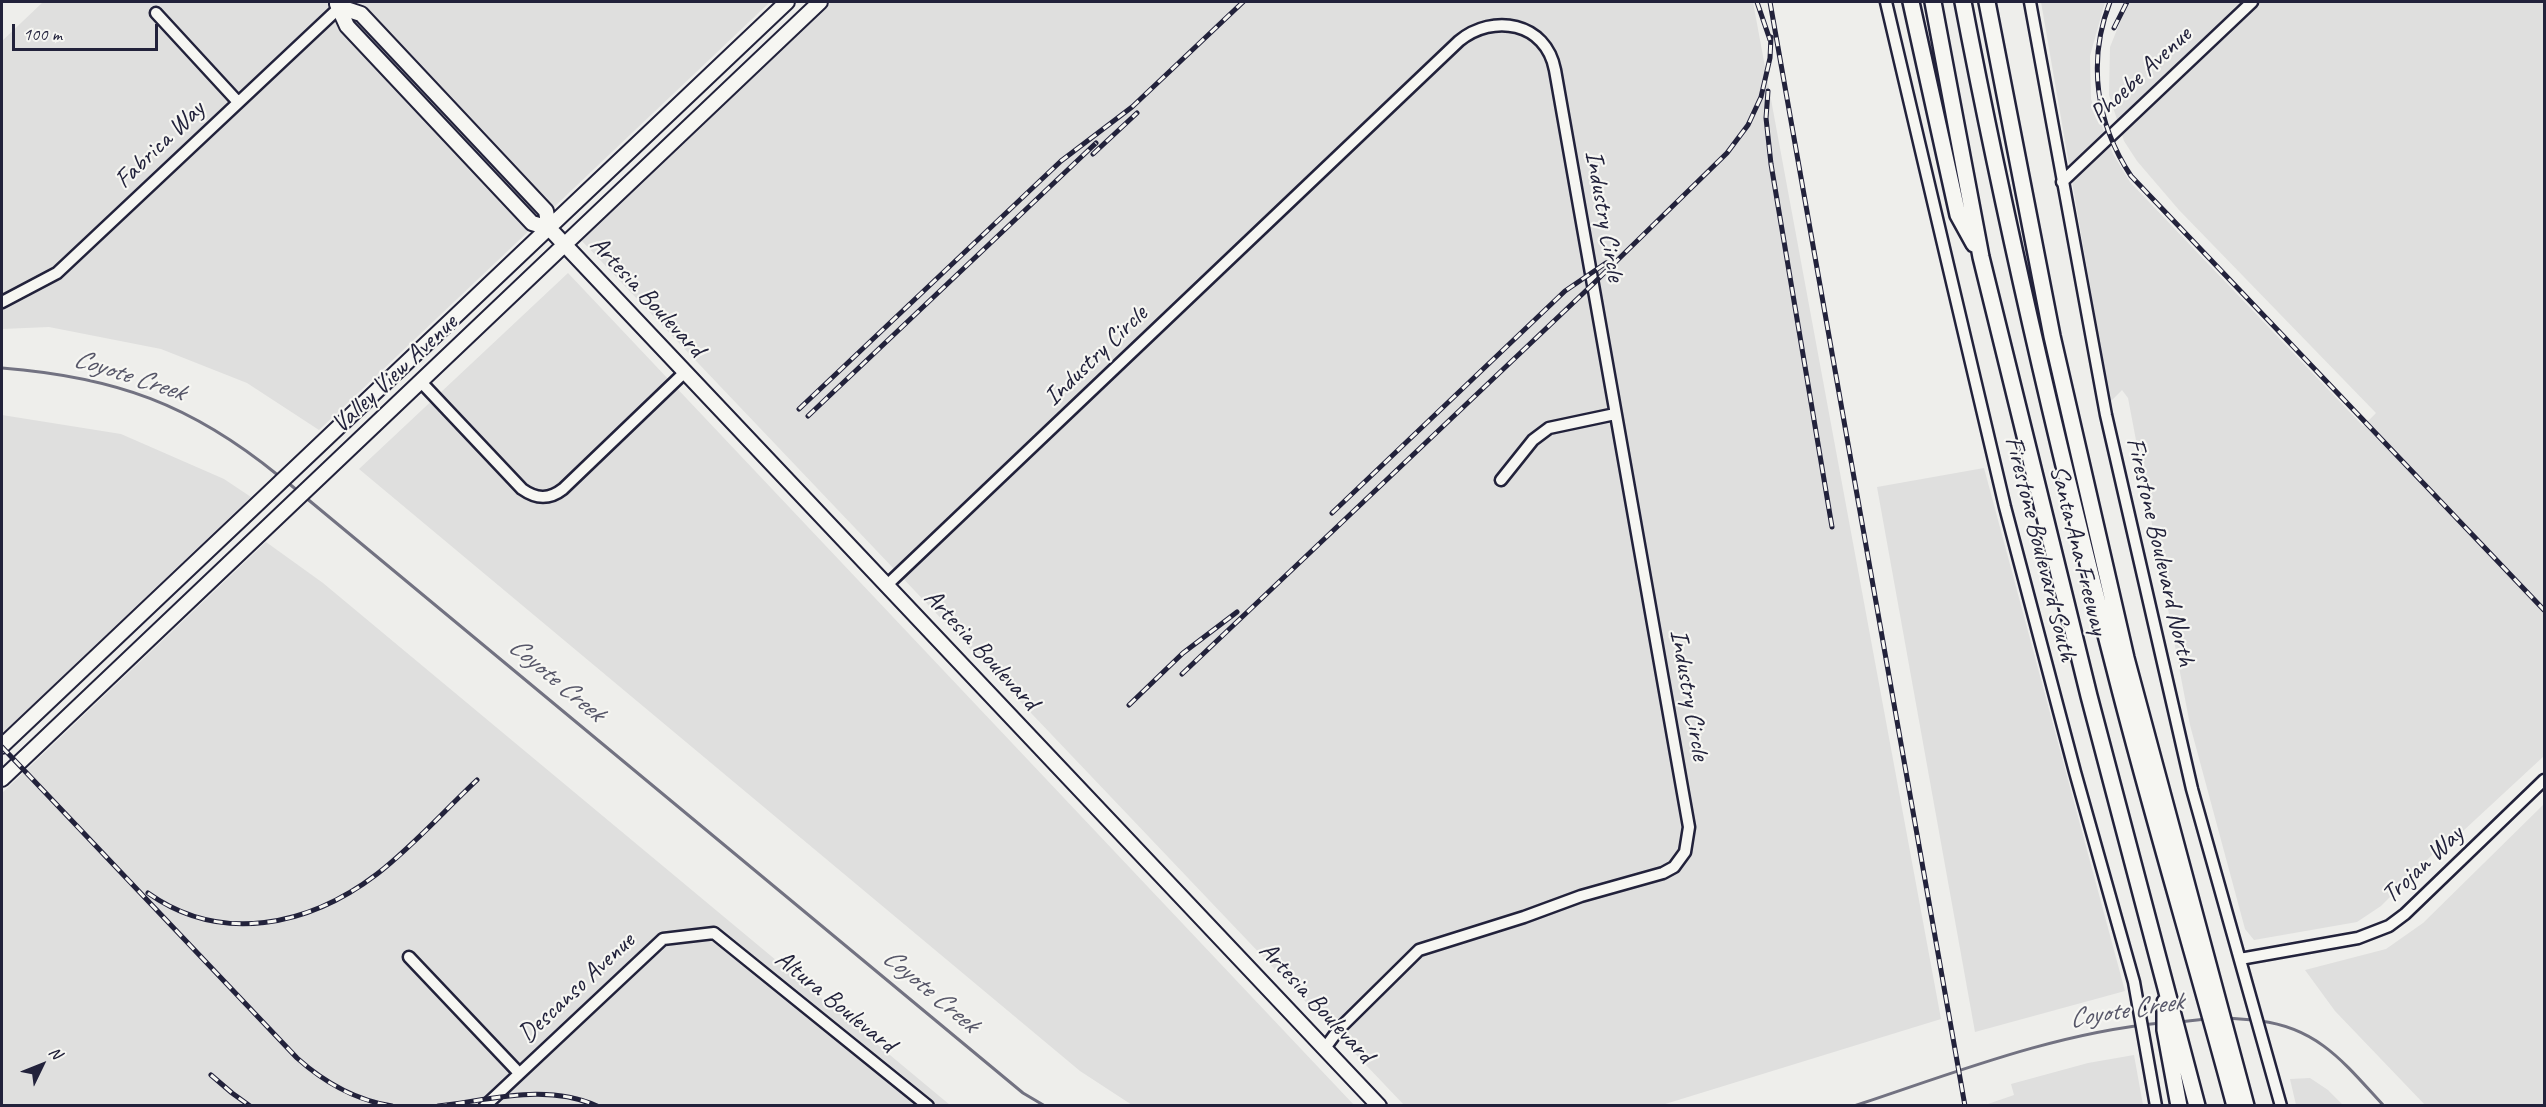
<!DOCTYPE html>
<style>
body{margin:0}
#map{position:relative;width:2546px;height:1107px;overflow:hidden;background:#eeeeeb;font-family:Caveat,sans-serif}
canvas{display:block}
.frame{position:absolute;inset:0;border:3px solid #22223b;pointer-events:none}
.north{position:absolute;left:12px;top:1035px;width:60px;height:60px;-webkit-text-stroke:4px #f6f6f2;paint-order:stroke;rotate:47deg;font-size:16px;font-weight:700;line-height:24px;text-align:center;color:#22223b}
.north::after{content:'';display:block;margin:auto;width:21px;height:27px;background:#22223b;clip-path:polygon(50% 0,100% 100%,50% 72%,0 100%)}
.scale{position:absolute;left:12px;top:24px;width:146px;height:27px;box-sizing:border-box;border:3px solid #22223b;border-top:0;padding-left:8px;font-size:18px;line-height:21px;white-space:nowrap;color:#22223b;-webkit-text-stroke:4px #f6f6f2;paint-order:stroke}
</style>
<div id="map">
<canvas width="2546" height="1107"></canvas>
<div class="frame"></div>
<div class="north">N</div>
<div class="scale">100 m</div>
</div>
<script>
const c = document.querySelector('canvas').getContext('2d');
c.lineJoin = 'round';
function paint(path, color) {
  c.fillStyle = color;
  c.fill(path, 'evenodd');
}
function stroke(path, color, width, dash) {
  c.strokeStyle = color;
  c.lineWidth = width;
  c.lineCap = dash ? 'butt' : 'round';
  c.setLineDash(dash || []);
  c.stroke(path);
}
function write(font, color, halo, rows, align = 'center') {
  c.font = font + ' Caveat,sans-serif';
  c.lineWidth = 4.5;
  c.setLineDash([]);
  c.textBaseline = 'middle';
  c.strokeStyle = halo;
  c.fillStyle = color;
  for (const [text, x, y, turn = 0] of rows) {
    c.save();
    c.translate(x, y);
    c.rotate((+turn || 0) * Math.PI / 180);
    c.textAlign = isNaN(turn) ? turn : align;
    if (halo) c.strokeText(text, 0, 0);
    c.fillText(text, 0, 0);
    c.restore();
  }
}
paint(new Path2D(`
 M43,2h727l-451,428 -72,-47 -86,-34 -112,-22 -47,2v-288z
 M831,2h922l188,1017 -279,86h-258l-823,-865z
 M2041,2h64l-15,54 1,43 22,55 17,28 233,244 13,-13 -197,-203 -42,-49 -13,-20 -15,-46 1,-48 16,-40 3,-5h415v754l-95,88 -4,-2 -64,64 -24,16 -103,18 -9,-11 -55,-204 -62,-327 -6,-8 -12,12z
 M568,273l786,832h-222l-52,-34 -721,-602z
 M2,415l119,19 103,45 27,18 -249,237z
 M1984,468l141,523 -150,41 -98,-545z
 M266,542l57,41 627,522 -948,1v-313z
 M2544,804v301h-119l-90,-94 -30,-41 81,-21 37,-26z
 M2134,1055l9,50h-158l29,-10 -3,-11 77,-21z
 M2310,1078l18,12 15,15h-47l-6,-26z`), '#dfdfde');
stroke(new Path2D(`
 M2,368c113,9 189,36 277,108
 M287,482l11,9
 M305,497l718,596 22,13
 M2227,1018l26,2
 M2260,1021c59,7 86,44 124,85
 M2179,1022l27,-3
 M1854,1106c100,-33 201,-73 307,-83`), '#727281', 3);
const minor = new Path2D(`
 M1886,2l119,505 70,265 59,210 22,124
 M2030,2l76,413 86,374 89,317
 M156,13l82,89
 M2062,182l190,-180
 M2,302l55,-29 283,-266
 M421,382l101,107c14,10 27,11 41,0l122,-117
 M1501,480l32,-40 16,-12 66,-14
 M887,585l572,-544c34,-28 87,-19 96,29l134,757 -4,25 -11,15 -11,6 -82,23 -57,21 -105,33 -80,79 -14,19
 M409,957l110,116
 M2240,959l118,-21 31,-12 16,-12 139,-134
 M485,1106l178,-167 51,-6 214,173`);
const major = new Path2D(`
 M337,4l10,22 185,197 17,5
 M340,7l21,7 185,197 3,17 16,17 814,861
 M2,746l785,-744
 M2,779l818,-777`);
const highway = new Path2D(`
 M1911,2l47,213 16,29
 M1933,2l48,255 108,439 108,410
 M1963,2c43,224 95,447 152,668 37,146 81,290 120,436
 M1987,2l65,334 74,322 120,448
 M2165,1002v28l14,76`);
stroke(minor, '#22223b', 15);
stroke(major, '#22223b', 18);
stroke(highway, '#22223b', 20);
stroke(minor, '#f6f6f2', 10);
stroke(major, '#f6f6f2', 14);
stroke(highway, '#f6f6f2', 15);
const rail = new Path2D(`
 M1757,2l13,38
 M1770,2l195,1104
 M2110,2c-23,59 -14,121 21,174l413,434
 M2114,28l13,-26
 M1768,91l-2,27 5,46 61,363
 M1093,154l44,-41
 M799,409l244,-231 18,-17 71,-54 111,-105
 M808,416l288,-273
 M1332,513l233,-222 41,-28
 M1182,674l411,-390 134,-131 21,-28 13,-28 9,-39 1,-21
 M1129,705l54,-52 54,-41
 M2,747l295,311c28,25 58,42 95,48
 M148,893c73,52 161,33 229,-19 36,-28 67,-63 100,-94
 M211,1075l21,18 18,13
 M438,1106c53,-6 108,-23 159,0`);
stroke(rail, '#22223b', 5);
stroke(rail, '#f6f6f2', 3, [9]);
write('26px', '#22223b', '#f6f6f2', [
 ["Phoebe Avenue",2141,75,-43],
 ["Fabrica Way",160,145,-44],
 ["Industry Circle",1604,216,80],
 ["Artesia Boulevard",647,297,47],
 ["Industry Circle",1096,356,-44],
 ["Valley View Avenue",395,374,-43],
 ["Firestone Boulevard South",2040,549,76],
 ["Santa Ana Freeway",2078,550,76],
 ["Firestone Boulevard North",2160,552,77],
 ["Artesia Boulevard",981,650,47],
 ["Industry Circle",1689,695,80],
 ["Trojan Way",2423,865,-43],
 ["Descanso Avenue",577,988,-43],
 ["Altura Boulevard",835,1002,39],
 ["Artesia Boulevard",1316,1003,47]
]);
write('italic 27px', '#575769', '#f6f6f2', [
 ["Coyote Creek",129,376,18],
 ["Coyote Creek",556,680,40],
 ["Coyote Creek",930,991,40],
 ["Coyote Creek",2126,1011,-9]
]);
</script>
